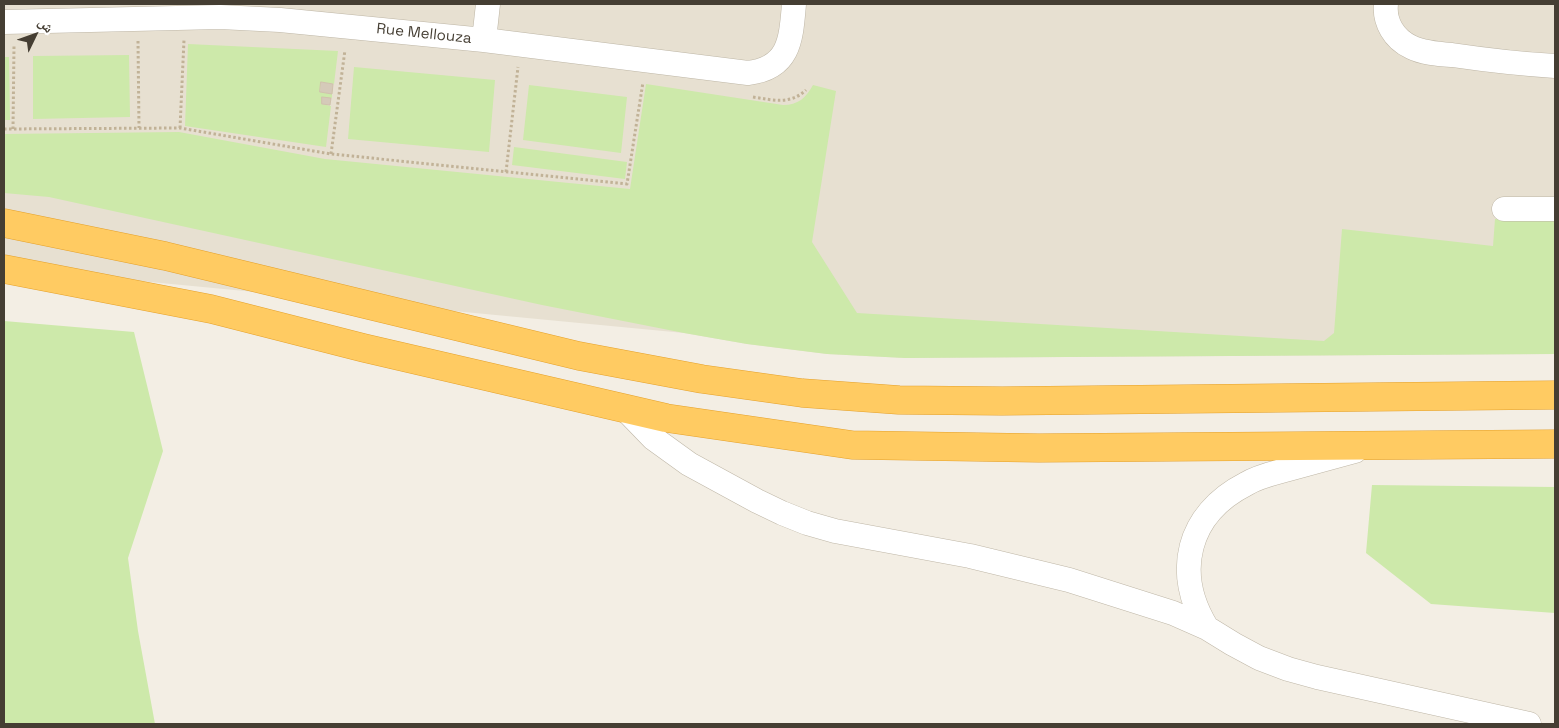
<!DOCTYPE html>
<meta charset="utf-8">
<style>
body{margin:0}
#map{position:relative;width:1559px;height:728px;overflow:hidden;background:#f3eee4;font-family:"Space Grotesk","Noto Naskh Arabic",sans-serif}
canvas{display:block}
.frame{position:absolute;inset:0;border:5px solid #453e33;pointer-events:none}
.north{position:absolute;left:10px;top:10px;width:50px;height:50px;-webkit-text-stroke:4px #fff;paint-order:stroke;rotate:48deg;font-size:14px;font-weight:700;line-height:20px;text-align:center;color:#453e33}
.north::after{content:'';display:block;margin:auto;width:18px;height:22px;background:#453e33;clip-path:polygon(50% 0,100% 100%,50% 72%,0 100%)}
</style>
<div id="map">
<canvas width="1559" height="728"></canvas>
<div class="frame"></div>
<div class="north">ش</div>
</div>
<script>
const c = document.querySelector('canvas').getContext('2d');
c.lineJoin = 'round';
function paint(path, color) {
  c.fillStyle = color;
  c.fill(path, 'evenodd');
}
function stroke(path, color, width, dash) {
  c.strokeStyle = color;
  c.lineWidth = width;
  c.lineCap = dash ? 'butt' : 'round';
  c.setLineDash(dash || []);
  c.stroke(path);
}
function write(font, color, halo, rows, align = 'center') {
  c.font = font + ' "Space Grotesk",sans-serif';
  c.lineWidth = 4;
  c.setLineDash([]);
  c.textBaseline = 'middle';
  c.strokeStyle = halo;
  c.fillStyle = color;
  for (const [text, x, y, turn = 0] of rows) {
    c.save();
    c.translate(x, y);
    c.rotate((+turn || 0) * Math.PI / 180);
    c.textAlign = isNaN(turn) ? turn : align;
    if (halo) c.strokeText(text, 0, 0);
    c.fillText(text, 0, 0);
    c.restore();
  }
}
paint(new Path2D(`
 M4,4h1551v350l-650,4 -78,-4 -80,-10 -63,-11 -680,-65z`), '#e7e0d1');
paint(new Path2D(`
 M188,44l150,7 -4,33 -13,-2 -1,10 12,2v4l-10,-1v7l9,2 -5,41 -141,-21z
 M129,55l1,62 -97,2v-63z
 M4,57h5l1,63h-6z
 M354,67l141,13 -6,72 -141,-13z
 M646,84l137,21c15,0 23,-7 30,-20l23,6 -24,151 45,71 467,28 10,-8 8,-104 151,17 2,-27 60,2v133l-650,4 -78,-4 -80,-10 -63,-11 -142,-28 -493,-108 -45,-4v-59l175,-2 146,27 305,30z
 M529,85l98,12 -6,56 -98,-13z
 M514,147l113,15 -2,17 -113,-14z
 M4,321l130,11 29,119 -35,107 10,73 17,93h-151z
 M1372,485l183,2v126l-124,-9 -65,-51z`), '#cde9aa');
const building = new Path2D(`
 M321,82l12,2 -1,10 -12,-2z
 M322,97l9,1 -1,7 -8,-1z`);
paint(building, '#d5cab9');
stroke(building, '#d0c2ac', 1);
const minor = new Path2D(`
 M1386,4c-2,18 8,35 25,43 12,6 27,7 41,8 34,5 69,9 103,11
 M4,22l216,-5 60,3 204,20 264,33c42,-5 43,-34 46,-69
 M484,40l4,-36
 M1504,209h51
 M625,409l28,29 36,26 68,37 25,12 25,10 28,8 135,25 99,24 104,33 34,15 26,16 26,14 29,11 29,8 212,47
 M1207,628c-34,-55 -20,-114 39,-144 13,-8 29,-11 43,-15 22,-6 44,-12 66,-18`);
const highway = new Path2D(`
 M4,223l161,33 414,100 123,23 100,14 97,7 103,1 553,-6
 M4,269l207,40 153,39 302,70 186,27 187,3 516,-4`);
stroke(minor, '#beb6a6', 25);
stroke(highway, '#e4a12c', 29);
stroke(new Path2D(`
 M138,41l1,87
 M753,97c20,3 37,8 53,-7
 M180,128l4,-88
 M4,129l176,-1 151,26 296,30 16,-102
 M13,129l1,-84
 M331,154l14,-104
 M506,172l12,-105`), '#c1b297', 3, [2.5, 2.5]);
stroke(minor, '#fff', 24);
stroke(highway, '#ffcb62', 28);
write('15px', '#453e33', '#fff', [
 ["Rue Mellouza",424,34,6]
]);
</script>
